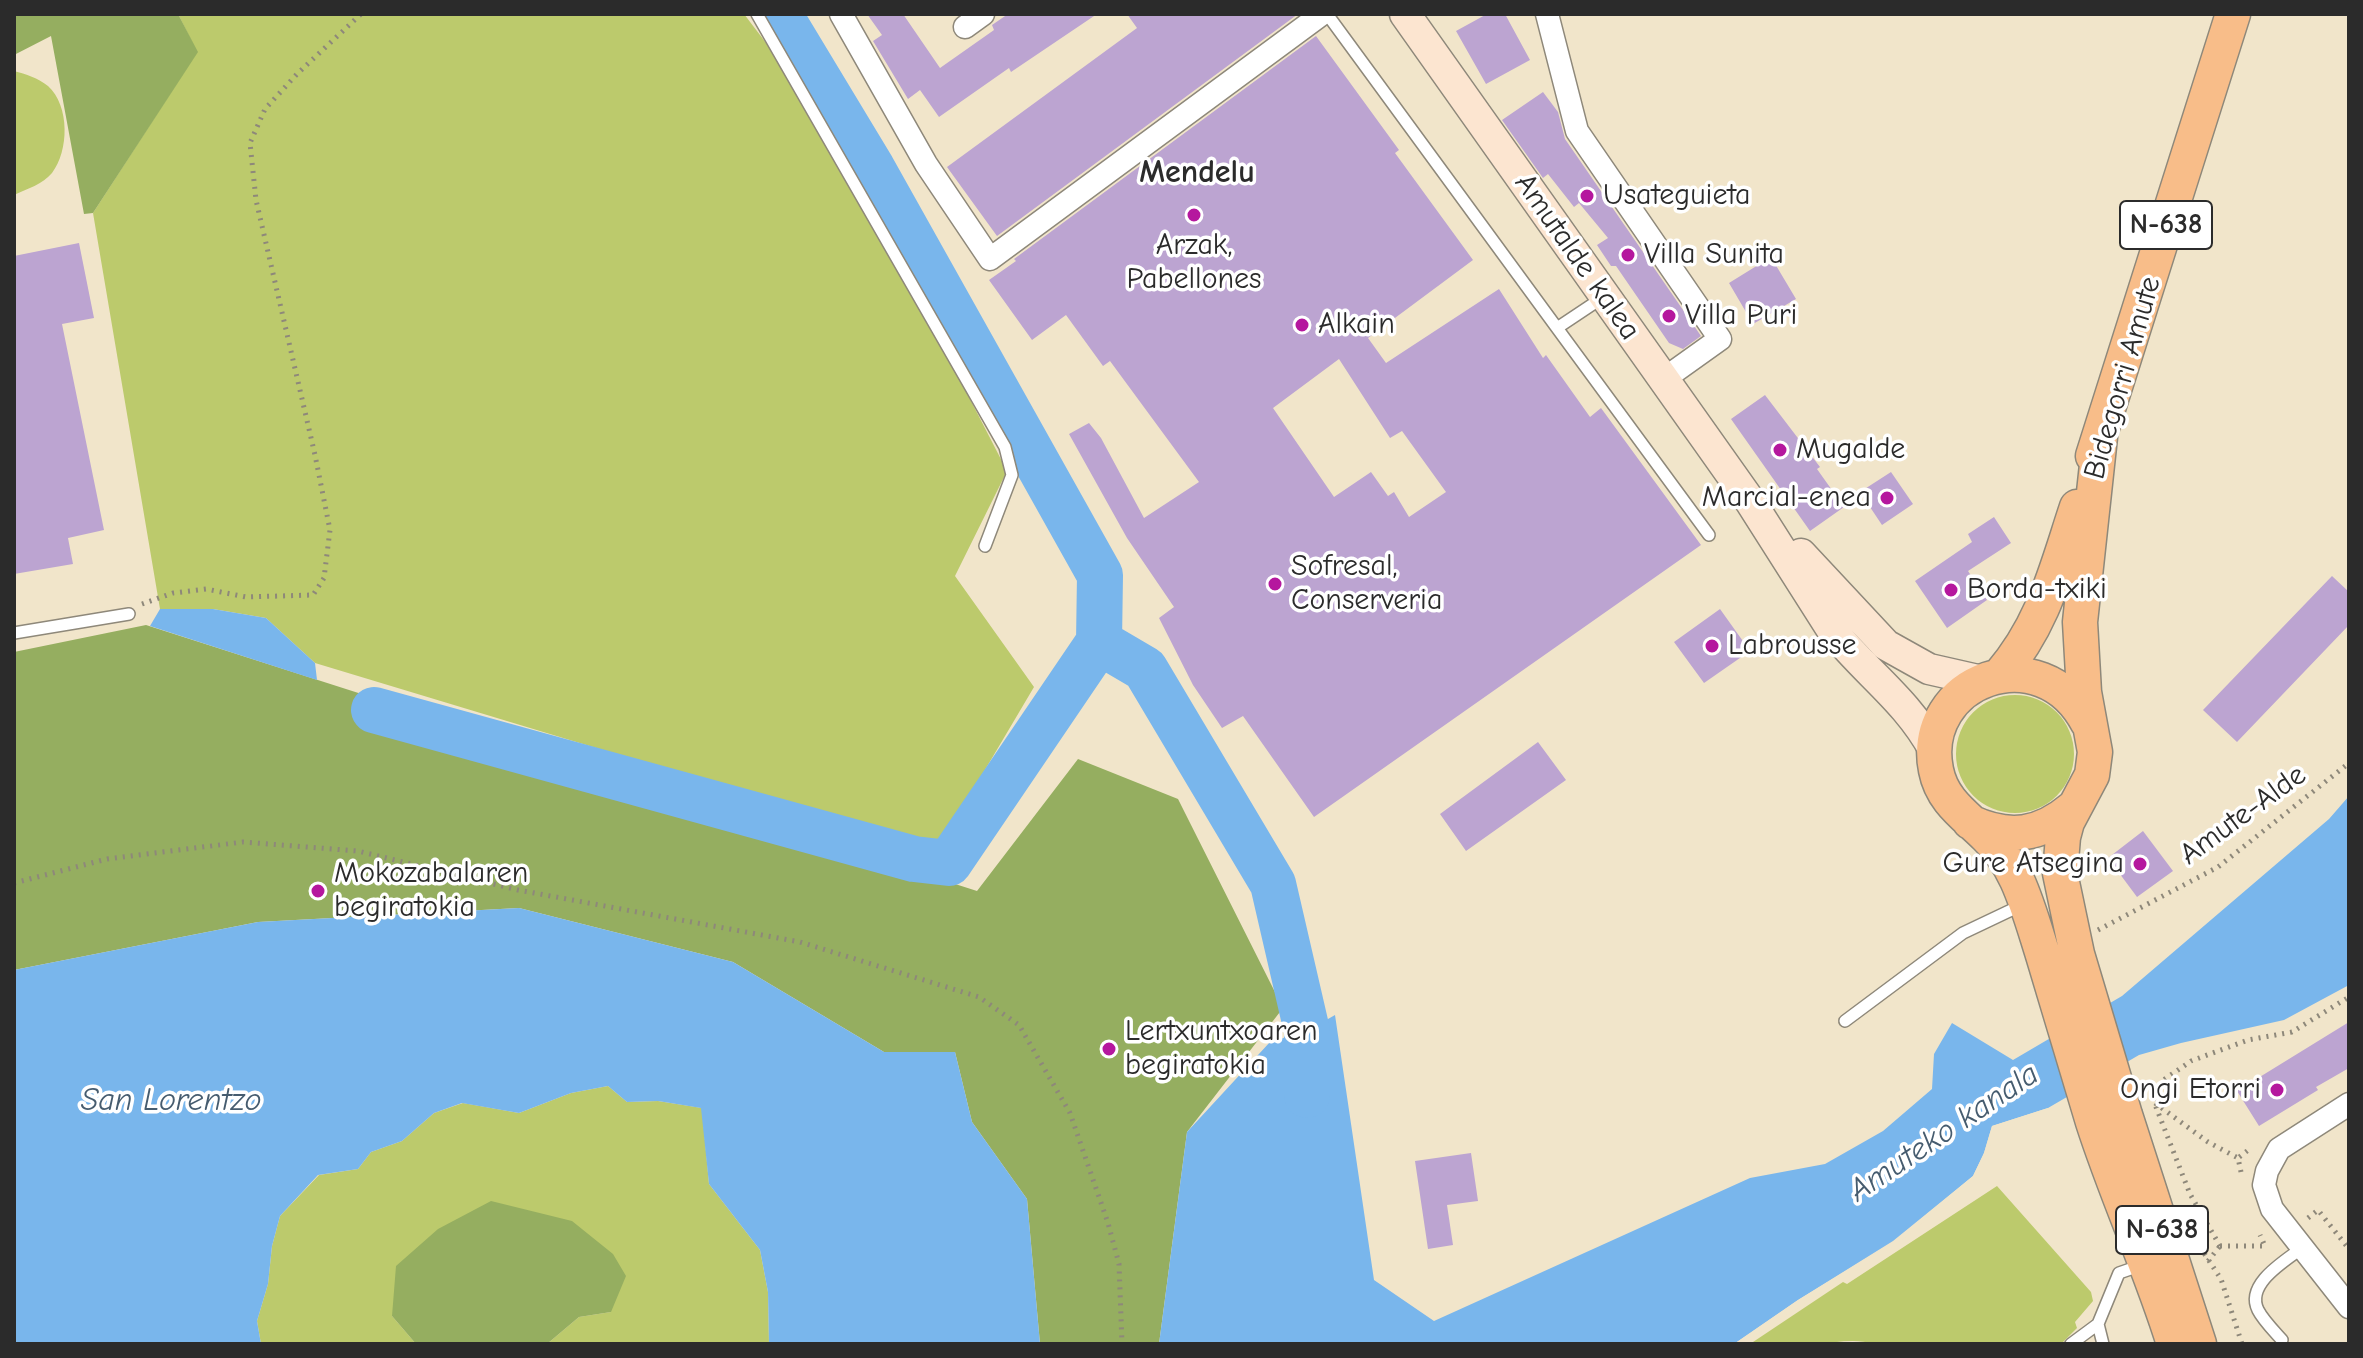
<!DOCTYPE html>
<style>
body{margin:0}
#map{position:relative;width:2363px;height:1358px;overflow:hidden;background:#f1e5ca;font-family:"Comic Neue",sans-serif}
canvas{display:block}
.frame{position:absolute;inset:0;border:16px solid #2b2b2b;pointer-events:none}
</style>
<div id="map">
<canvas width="2363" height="1358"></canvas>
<div class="frame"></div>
</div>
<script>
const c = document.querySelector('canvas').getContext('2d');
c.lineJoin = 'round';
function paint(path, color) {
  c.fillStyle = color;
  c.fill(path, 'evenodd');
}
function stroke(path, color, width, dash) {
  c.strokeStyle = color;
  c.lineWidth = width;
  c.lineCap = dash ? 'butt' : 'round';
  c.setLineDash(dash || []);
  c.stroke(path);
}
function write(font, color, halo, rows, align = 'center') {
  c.font = font + ' "Comic Neue",sans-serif';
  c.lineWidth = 7;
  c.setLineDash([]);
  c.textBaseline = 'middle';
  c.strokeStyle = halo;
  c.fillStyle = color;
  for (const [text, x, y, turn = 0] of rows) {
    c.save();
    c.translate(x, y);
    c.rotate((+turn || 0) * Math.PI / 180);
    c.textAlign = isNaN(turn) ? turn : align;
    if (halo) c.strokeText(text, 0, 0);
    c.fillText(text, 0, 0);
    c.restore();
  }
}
paint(new Path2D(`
 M178,14h566l86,113 177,344 -52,105 79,111 -97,164 -622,-188 -49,-45 -53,-9h-53l-67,-396 104,-161z
 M14,71c12,3 24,7 34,15 22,20 21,65 4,87 -9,11 -25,16 -38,22z
 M1956 754a59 59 0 1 1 118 0a59 59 0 1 1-118 0Z
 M608,1086l19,16 31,-1 44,7 7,76 51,66 8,42 1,52h-222l32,-27 32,-5 -219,4 24,28h-155l-4,-23 11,-37 4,-38 8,-30 39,-41 39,-6 13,-17 31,-11 32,-28 29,-10 56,10 52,-20z
 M1997,1186l94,106 2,9 -18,21 2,6 -16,16h-187c-20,-6 -38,-1 -58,0 -22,1 -44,0 -66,0l93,-62 4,2z`), '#bcca6c');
paint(new Path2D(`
 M14,14h164l20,38 -105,161 -9,1 -33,-178 -37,19z
 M146,625l831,266 101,-132 100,40 105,209 -96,124 -28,212h-119l-13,-145 -55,-77 -17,-70h-71l-151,-90 -214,-54 -261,14 -244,48v-318z
 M491,1201l81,20 41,33 13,22 -15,36 -32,5 -32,27h-131l-24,-28 4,-50 42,-37z`), '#95ae60');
paint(new Path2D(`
 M160,609h53l53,9 49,45 2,17 -167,-54z
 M2349,796v189l-65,35 -103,23 -42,12 -91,53 -56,18 -8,27 -11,23 -80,65 -95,59 -64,44h-575l28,-212 83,-90 37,-11 28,-16 39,265 60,41 316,-143 75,-14 58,-33 49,-42 2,-35 18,-31 61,37 109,-64 207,-177z
 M519,908l214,54 151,90h71l17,70 55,77 13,145h-271l-1,-52 -8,-42 -51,-66 -8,-76 -43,-7 -31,1 -19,-16 -37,7 -52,20 -57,-10 -28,10 -32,28 -31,11 -13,17 -40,6 -38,41 -8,30 -4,38 -11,37 4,23h-247v-374l244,-48z`), '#79b6ec');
paint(new Path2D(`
 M2048,1108l1,4 -54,17 -7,26 -12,23 -80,67 -155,99h-7l64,-44 95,-58 80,-66 11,-23 8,-27z`), '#f1e5ca');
stroke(new Path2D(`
 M779,14l93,154 228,407 -1,67 46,27 128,215 34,147v64
 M374,710l540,149 35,4 150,-221`), '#79b6ec', 46);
paint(new Path2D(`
 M867,14h36l37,54 54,-38 -2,-5 16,-11h89l-86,58 -2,-4 -70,49 -19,-27 -12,9 -35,-58 9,-6z
 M1127,14h171l-301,222 -50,-69 190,-139z
 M1487,14h18l25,46 -44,24 -30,-53z
 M1316,36l83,114 -4,3 78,107 -105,78 18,25 113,-74 44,69 3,-3 44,62 11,-9 100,137 -387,272 -71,-101 -21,12 -29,-43 -34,-67 15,-11 -47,-69 -58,-104 20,-11 12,15 43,80 55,-36 -89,-121 -7,5 -37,-51 -34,25 -43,-60 27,-19 -2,-2zM1339,359l51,79 12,-7 44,61 -37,25 -15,-25 -6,4 -17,-24 -37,25 -61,-89z
 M1543,92l15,20 7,27 136,197 -18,13 -14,-6 -53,-77h-5l-14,-21 11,-7 -29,-35 -5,4 -26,-33 -5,4 -41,-58z
 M79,243l15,75 -32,6 42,206 -36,8 5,26 -59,10v-318z
 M1771,257l25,42 -43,25 -24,-41z
 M1765,395l55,72 -3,2 27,38 -34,24 -79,-112z
 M1891,472l22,32 -31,21 -22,-33z
 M1994,517l17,26 -43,28 19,29 -40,28 -32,-47 57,-39 -4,-8z
 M2332,576l17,16v33l-112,117 -34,-32z
 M1720,609l30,42 -46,32 -30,-41z
 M1538,742l28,38 -100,71 -26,-37z
 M2143,831l30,40 -36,26 -29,-39z
 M2349,1022v46l-33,19 2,3 -59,36 -22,-35z
 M1471,1153l7,48 -31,4 6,40 -25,4 -13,-88z`), '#bca4d1');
const service = new Path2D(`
 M757,14l248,433 7,28 -27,71
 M1327,14l230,314 45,-30
 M1557,328l152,207
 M14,633l115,-19
 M1845,1021l118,-88 61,-29
 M2282,1340c-8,-9 -19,-20 -24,-30 -13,-26 27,-49 44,-62
 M2071,1344l27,-20
 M2103,1344l-5,-20 21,-51 23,-8`);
const minor = new Path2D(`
 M841,14l85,150 64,95 332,-245
 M1547,14l30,117 143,208 -56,40
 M965,27l18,-13
 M2349,1104l-70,45 -12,22 -3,14 8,24 77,98`);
const secondary = new Path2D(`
 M1405,14l345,487 82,129c34,43 75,70 102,120
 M1801,554l85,91 43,24 53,12`);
const primary = new Path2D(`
 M2100,437l-20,185 4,70 11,60 -3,23 -25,47 -4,15 -3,36 17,81 48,161 74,229
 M2093,456l140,-442
 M2000,675c44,-51 56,-105 77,-168
 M2088,723c-47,-90 -170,-42 -152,47 6,31 29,45 50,66 13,12 24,29 31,44 11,24 18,50 26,75 17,55 33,112 50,167 24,75 58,147 81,222
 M1970,822c39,18 70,14 103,-14`);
stroke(service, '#8e887a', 14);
stroke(minor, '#8e887a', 25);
stroke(secondary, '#8e887a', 33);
stroke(primary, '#8e887a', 37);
stroke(new Path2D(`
 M142,604l31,-11 33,-4 40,8 67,-2 11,-17 6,-48 -15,-75 -59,-255 -6,-57 15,-34 32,-35 64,-60
 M14,883l93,-24 136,-17 115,9 160,39 282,52 179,55 40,28 51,88 38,110 11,41 3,80
 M2098,930l120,-63 131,-104
 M2155,1103l53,39 30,16
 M2241,1172l-3,-14 13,-10
 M2308,1218l10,-8 31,39
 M2220,1246l-30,-52 -36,-92 8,-21 29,-20 57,-21 44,-8 57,-35
 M2220,1246h45l-5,-11
 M2200,1247l21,32 21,65
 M2208,1261l12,-15`), '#8e887a', 5, [2, 6]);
stroke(service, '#fff', 11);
stroke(minor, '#fff', 22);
stroke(secondary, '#fce5d0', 30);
stroke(primary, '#f8bd89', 34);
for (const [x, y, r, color] of [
 [1587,196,8,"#b5179e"],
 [1194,215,8,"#b5179e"],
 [1628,255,8,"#b5179e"],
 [1669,316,8,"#b5179e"],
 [1302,325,8,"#b5179e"],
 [1780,450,8,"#b5179e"],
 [1887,498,8,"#b5179e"],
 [1275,584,8,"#b5179e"],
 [1951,590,8,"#b5179e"],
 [1712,646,8,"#b5179e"],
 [2140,864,8,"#b5179e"],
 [318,891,8,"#b5179e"],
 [1109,1049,8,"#b5179e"],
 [2277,1090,8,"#b5179e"]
]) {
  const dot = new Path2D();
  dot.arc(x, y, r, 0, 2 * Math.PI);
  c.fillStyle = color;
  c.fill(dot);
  stroke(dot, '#fff', 3);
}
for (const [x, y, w] of [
 [2166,225,92],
 [2162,1230,92]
]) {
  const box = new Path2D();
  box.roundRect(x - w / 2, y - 24, w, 48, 6);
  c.fillStyle = '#fff';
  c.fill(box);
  stroke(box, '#2b2b2b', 2);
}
write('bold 28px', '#2b2b2b', null, [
 ["N-638",2166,225],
 ["N-638",2162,1230]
]);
write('30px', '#2b2b2b', '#fff', [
 ["Usateguieta",1603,196],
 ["Arzak,",1194,246,"center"],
 ["Pabellones",1194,280,"center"],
 ["Villa Sunita",1644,255],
 ["Villa Puri",1685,316],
 ["Alkain",1318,325],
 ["Mugalde",1796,450],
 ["Marcial-enea",1871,498,"right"],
 ["Sofresal,",1291,567],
 ["Conserveria",1291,601],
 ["Borda-txiki",1967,590],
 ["Labrousse",1728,646],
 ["Gure Atsegina",2124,864,"right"],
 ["Mokozabalaren",334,874],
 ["begiratokia",334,908],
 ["Lertxuntxoaren",1125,1032],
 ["begiratokia",1125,1066],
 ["Ongi Etorri",2261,1090,"right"]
], 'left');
write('30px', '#2b2b2b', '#fff', [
 ["Amutalde kalea",1577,257,55],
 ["Bidegorri Amute",2123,378,-74],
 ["Amute-Alde",2243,815,-36]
]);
write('bold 32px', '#2b2b2b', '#fff', [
 ["Mendelu",1197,173]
]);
write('italic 32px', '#465c6f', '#fff', [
 ["San Lorentzo",171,1101],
 ["Amuteko kanala",1944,1133,-34]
]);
</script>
